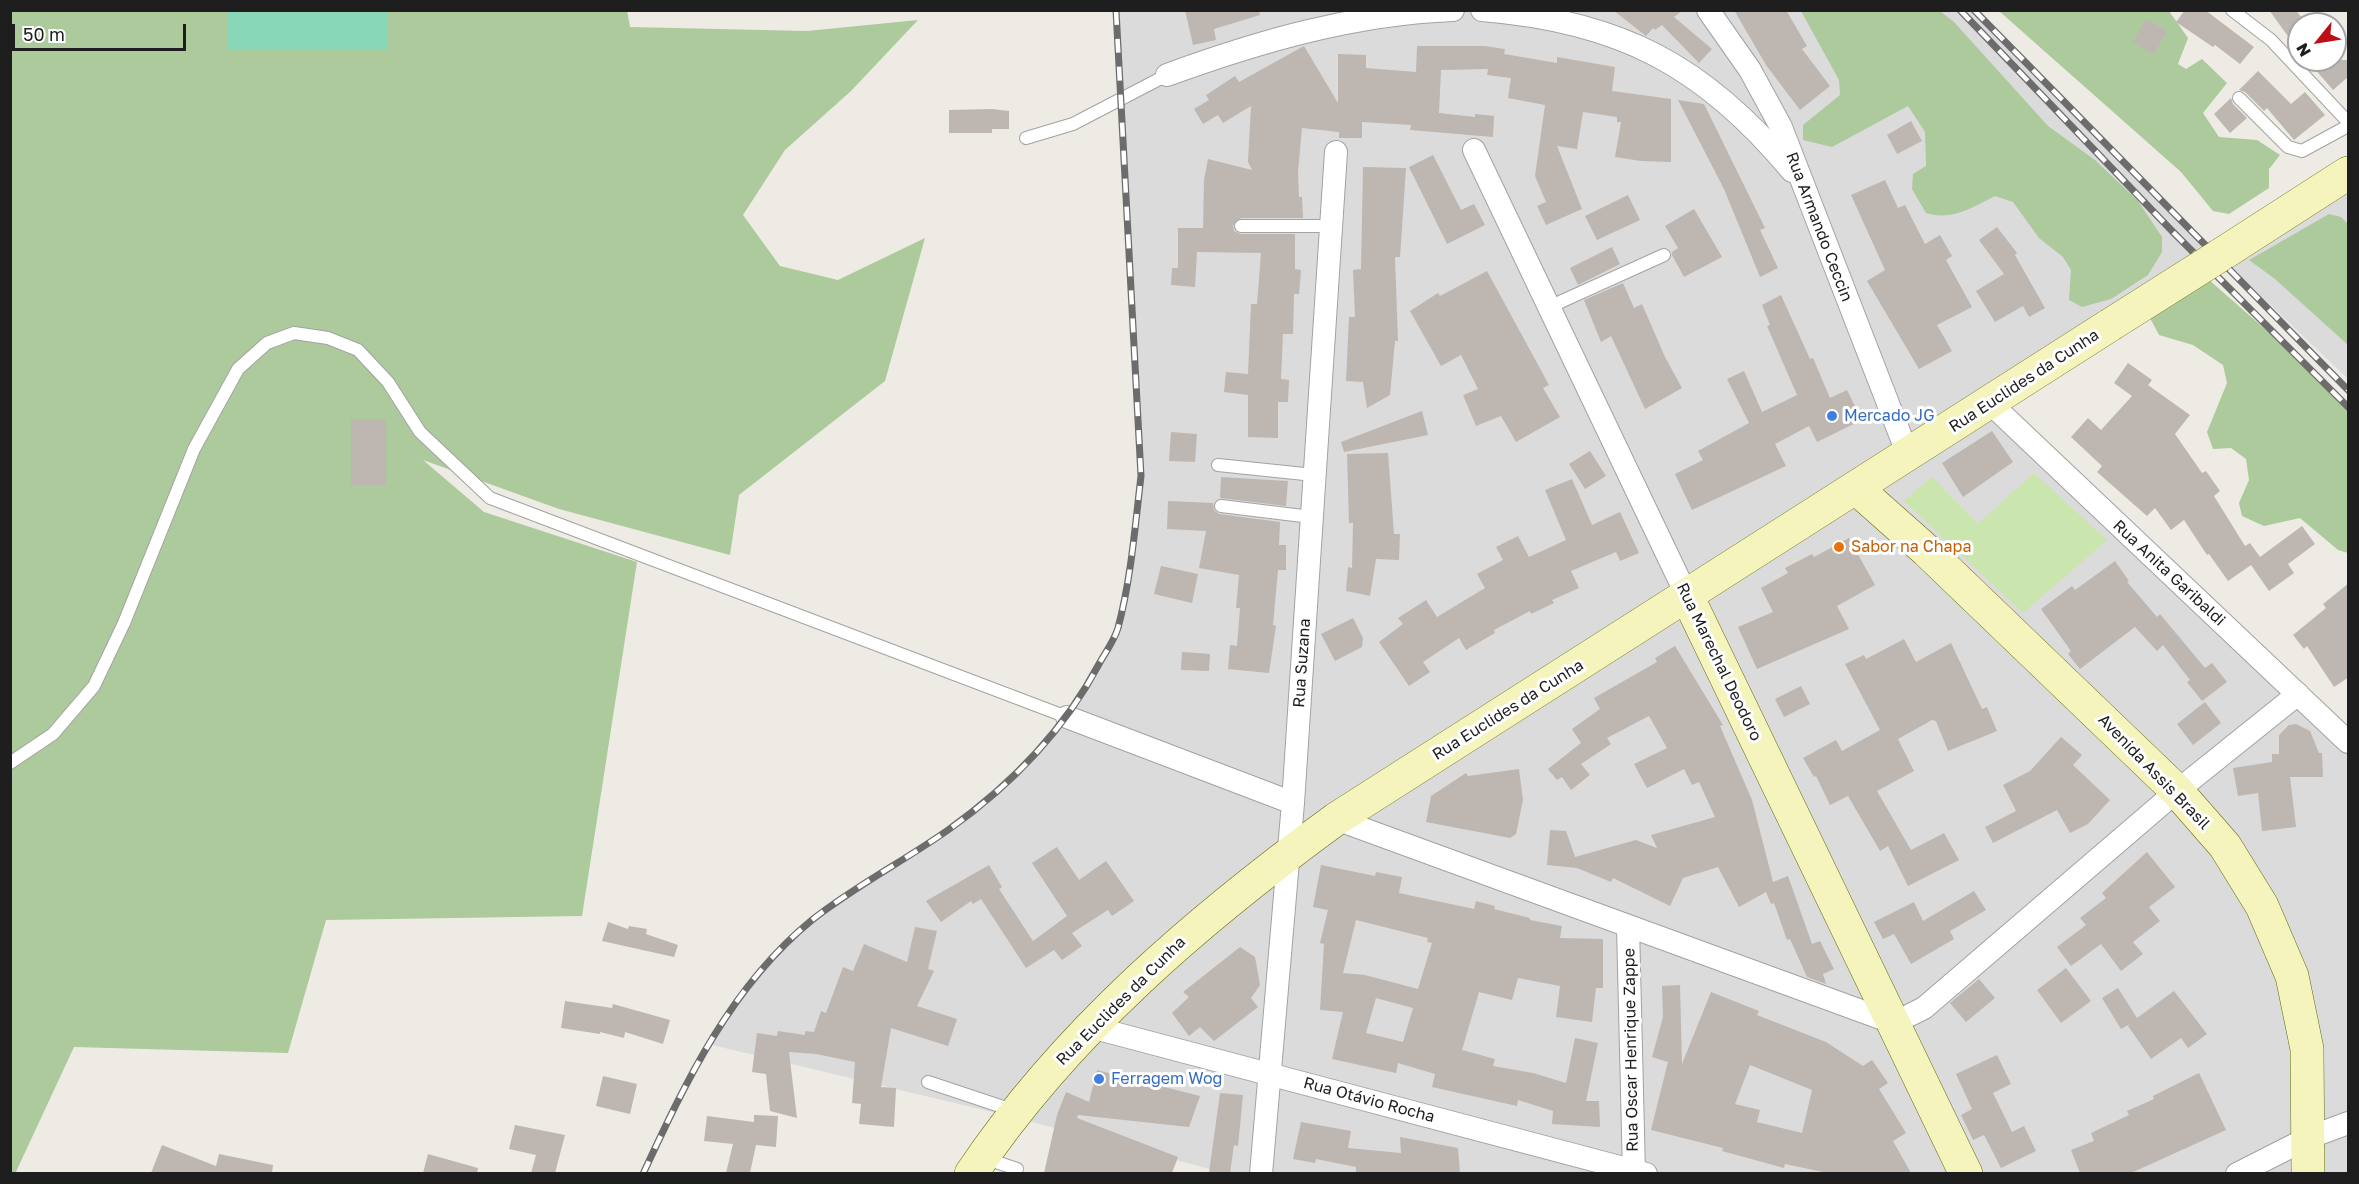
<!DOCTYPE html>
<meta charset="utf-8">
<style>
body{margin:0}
#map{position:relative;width:2359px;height:1184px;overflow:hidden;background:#eeebe5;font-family:"Golos Text",sans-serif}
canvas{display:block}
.frame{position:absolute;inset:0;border:12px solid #1e1e1e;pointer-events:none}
.north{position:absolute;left:2287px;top:12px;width:60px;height:60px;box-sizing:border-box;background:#fff;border:2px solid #a5a5a5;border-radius:50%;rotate:240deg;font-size:16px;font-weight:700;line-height:24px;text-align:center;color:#1e1e1e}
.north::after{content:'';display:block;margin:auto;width:21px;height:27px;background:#bd0f16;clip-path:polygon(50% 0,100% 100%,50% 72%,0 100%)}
.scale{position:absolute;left:12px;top:24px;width:174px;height:27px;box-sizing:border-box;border:3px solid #1e1e1e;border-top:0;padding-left:8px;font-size:18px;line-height:21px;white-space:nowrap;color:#1e1e1e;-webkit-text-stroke:4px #fff;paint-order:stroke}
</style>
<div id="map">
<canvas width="2359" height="1184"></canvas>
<div class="frame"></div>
<div class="north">N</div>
<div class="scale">50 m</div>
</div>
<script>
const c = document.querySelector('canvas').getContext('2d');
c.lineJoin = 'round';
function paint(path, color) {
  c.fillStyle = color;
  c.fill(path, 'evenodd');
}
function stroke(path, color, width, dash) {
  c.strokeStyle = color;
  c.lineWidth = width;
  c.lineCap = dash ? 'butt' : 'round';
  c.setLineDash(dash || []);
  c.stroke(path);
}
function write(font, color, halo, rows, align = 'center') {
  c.font = font + ' "Golos Text",sans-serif';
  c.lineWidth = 6;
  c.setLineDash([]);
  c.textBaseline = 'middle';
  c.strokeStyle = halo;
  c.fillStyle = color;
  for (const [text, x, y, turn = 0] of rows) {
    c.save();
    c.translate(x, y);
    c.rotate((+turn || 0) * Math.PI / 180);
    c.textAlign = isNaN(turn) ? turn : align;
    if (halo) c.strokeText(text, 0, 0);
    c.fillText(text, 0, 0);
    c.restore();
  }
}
paint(new Path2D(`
 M1116,11h858l245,245 129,-83v206l-129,-123 -229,147 358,339v431h-1123l-212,-56 -305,-73 25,-38 27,-34 52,-51 136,-91 61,-47 58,-66 50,-86 15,-79 9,-76z`), '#dcdbdb');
paint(new Path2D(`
 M2034,473l73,67 -84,73 -119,-112 28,-24 46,47z`), '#cbe5ae');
paint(new Path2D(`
 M627,10l3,17 177,4 111,-11 -67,71 -66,59 -42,65 37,51 58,14 87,-42 -40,143 -146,114 -9,60 -171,-46 -136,-49 61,52 153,50 -55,354 -256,4 -38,133 -214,-6 -59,127 -5,-1v-1162z
 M1801,11h139l14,11 94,104 47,34 43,41 24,36v15l-14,23 -37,24 -29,8 -13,-7 2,-30 -8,-13 -24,-19 -26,-36 -18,-6c-23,12 -44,25 -69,17l-14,-24 1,-15 13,-8 -1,-34 -17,-26 -76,41 -29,-7v-15l37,-30 -1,-15z
 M1999,11h170l19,27 -10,26 8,5 16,-10 25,24 -24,30 16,24 38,3 23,15 -11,14v19l-40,26 -16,-3 -32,-39z
 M2329,214l12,3 7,7v121l-73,-66 -26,-19z
 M2208,279l140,123v151l-10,-3 -38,-32 -36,8 -22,-10 -3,-13 10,-23 -3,-21 -15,-11 -18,1 -6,-17 20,-49 -4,-18 -30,-20 -34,-10 -9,-17z`), '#acca9c');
paint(new Path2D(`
 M228,11h159l1,38h-160z`), '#88d7b6');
paint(new Path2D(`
 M1185,10h74l1,5 -46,14 2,11 -23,5z
 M1613,10h70l-9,7 38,32 -13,14 -37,-38 -7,5 -2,-2 -7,8z
 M1734,10h52l21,36 -5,3 28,37 -30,24 -34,-45z
 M2185,10h20l49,37 -14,17 -25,-19 -2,2 -37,-25z
 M2269,10h27l10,14h-7v8l-9,7z
 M2146,19l21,12 -13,23 -21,-12z
 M1304,46l34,57v-49l28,1v13l50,4 1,-26h67l21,3 -1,5 53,9v-6l58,10 -3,24 59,8v63l-30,-1 -26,-4 6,-35h-4v-5l-34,-5 -6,37 -20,-3 25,63 -36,16 -9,-19 9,-4 -11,-26 10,-71 -37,-7 3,-20 -24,-3 1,-6 -47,1 -2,43 36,4v-3l19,2 -1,21 -83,-7 1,-5 -49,-3v16h-23v-6l-37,-4 -4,44 1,25h3l1,21h-62l-8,7 1,6 6,3h55v35l6,1 -2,24h-5l-1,40h-10l-2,45 8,1 -1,22h-10v36l-30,-1v-42l-24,-3 2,-20 22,2 3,-70h6l4,-51 -64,-1 -2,35 -24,-2 1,-17h6v-40h25l1,-48 4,-21 44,11 -4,-8 3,-56 -28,17 -5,-8 -15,9 -9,-15 15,-9 -3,-5 29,-19 4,6z
 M2307,60h42v16l-16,14z
 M2258,71l33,33 14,-12 20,23 -31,25 -27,-32 -3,3 -19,-19 -6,-2z
 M2231,98l2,6 14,14 -17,15 -16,-19z
 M1678,100l26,4 61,124 -5,2 18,38 -18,9 -36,-88z
 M992,109l17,2v18h-17v4h-43v-23z
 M1911,121l11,20 -25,13 -10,-19z
 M1433,155l28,55 13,-6 11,21 -38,19 -38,-77z
 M1363,167l43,1 -6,89h-5l3,84h-3l-5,54 -23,13 -4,-26 -17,-1 3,-64h6l-2,-47 8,-1z
 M1885,180l13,28 7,-3 20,39 15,-9 12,21 -6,4 26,47 -35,18 15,26 -33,18 -52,-88 18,-11 -34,-75z
 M1628,195l12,25 -43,20 -12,-24z
 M1694,209l28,48 -38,20 -12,-22v-3l6,-4 -13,-22z
 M1997,227l20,26 -2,2 30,53 -16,9 -6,-11 -28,16 -19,-31 28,-17 -25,-34z
 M1612,247l8,17 -42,21 -8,-17z
 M1487,271l62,114 -6,3 17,29 -44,25 -15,-26 -25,10 -13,-31 15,-6 -17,-34 -20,11 -31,-55 28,-18 2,3z
 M1623,283l11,25 8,-4 23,53 17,31 -37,21 -34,-73 -10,6 -17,-42z
 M1781,295l29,64 3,-1 17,40 17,-8 15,30 -45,22 -8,-16 -34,18 11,22 -94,44 -17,-36 28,-14 -5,-9 51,-28 -22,-44 17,-8 18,41 35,-17 -30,-69 3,-1 -8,-20z
 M2128,363l24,17 -4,5 42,30 -15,19 27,39 4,-2 14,20 -6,5 31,50 5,-3 10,14 42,-31 13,18 -27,20 6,9 -25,18 -18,-26 -23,16 -19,-27 -2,1 -23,-35 -13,10 -16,-22 -8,8 -50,-44 5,-6 -31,-29 17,-19 13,12 31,-34 -18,-13z
 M1422,411l6,24 -84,17 -3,-10z
 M351,419h35v66h-35z
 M1992,431l21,31 -50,35 -21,-34z
 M1171,432l26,2 -2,28 -26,-1z
 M1590,451l16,25 -21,13 -16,-25z
 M1388,453l6,81h6l-1,26 -23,-1 -6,37 -24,-5 2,-24 4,1 1,-45h-4l-2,-69z
 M1221,477l67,4 -2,25 -66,-8z
 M1572,479l20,46 28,-13 19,41 -19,8 -4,-9 -45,19 8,17 -27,12 2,3 -23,11 -1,-3 -36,19 1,3 -29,17 -7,-12 -36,24 7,10 -21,14 -30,-44 24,-18 -5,-6 28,-18 11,17 48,-29 -8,-14 26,-14 -7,-13 22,-11 11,21 37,-17 -21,-50z
 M1168,501l45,2 1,7 5,4 61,8 -1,23h7v25h-8l-5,55 3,1 -7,47 -41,-4 2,-24 7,1 3,-38h-4l3,-33 -40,-7 7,-37 -39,-2z
 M1849,538l26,47 -38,21 12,23 -92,40 -19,-42 35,-15 -12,-24 27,-15 -3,-5 27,-14 2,3z
 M2115,561l14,20 -2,1 30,35 3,-3 45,54 7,-5 15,19 -25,19 -15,-19 3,-2 -27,-35 -6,6 -22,-24 -55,42 -12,-15 3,-3 -30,-42 31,-23 3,4z
 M1161,566l37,8 -6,29 -38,-9z
 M2349,583v94l-15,10 -27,-41 -3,3 -11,-14 33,-27 -3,-4z
 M1353,618l10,20 -1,9 -27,14 -14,-27z
 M1904,639l12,23 35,-19 31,66 5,-2 10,24 -49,20 -12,-30 -4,-1 -34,19 16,32 -37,20 34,59 33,-17 15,27 -51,26 -20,-40 -8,5 -32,-55 -18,9 -14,-29 -2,1 -11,-19 33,-18 6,11 38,-21 -35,-66 19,-9 2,4z
 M1675,646l48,79 -3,1 32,74 21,82 15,-6 24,68 8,-3 14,28 -11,5 3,10 -19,-7 -17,-38 -3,1 -13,-37 -3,1 -5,-12 -27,15 -21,-40 -35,11 -13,28 -57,-28 -2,4 -34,-14 -30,-3 3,-35 16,1 9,26 61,-17 21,8 -6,-13 64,-18 -16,-35 -7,3 -8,-16 -37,19 -13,-24 33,-16 -18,-32 -42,22 4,6 -30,20 9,11 -19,15 -9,-13 -5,3 -9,-11 33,-26 -9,-14 28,-20 -6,-11 63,-36 -2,-4z
 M1182,652l28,2 -1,17 -28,-1z
 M1801,686l9,18 -26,13 -9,-18z
 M2205,702l16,21 -28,22 -16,-21z
 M2296,724l14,7 9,22h3l1,24h-33l6,50 -34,4 -4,-38 -20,3 -5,-28 39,-6v-8h7v-19l10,-10z
 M2061,737l21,18 -9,10 37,35 -22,24 -18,9 -13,-23 -64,33 -8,-16 31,-16 -13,-26 27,-14z
 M1519,769l4,31 -7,34 -6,4 -84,-16 5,-26 35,-23 2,3z
 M1057,847l22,33 27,-19 28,40 -22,15 -4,-6 -36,23 10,13 -20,14 -8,-10 -28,18 -45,-69 -8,5 -2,-3 -30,21 -15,-21 63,-36 13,22 -3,2 34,52 34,-25 -35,-53z
 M2147,852l28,35 -26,20 11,14 -27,21 10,12 -22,17 -20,-27 -30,22 -14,-19 29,-22 -6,-7 26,-20 -4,-5z
 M1321,865l54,11 1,-4 26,5 -3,16 75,16 2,-8 19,5 -1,3 36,9v2l32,6 -2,12 43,1v49h-7l-4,34 -36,-5 4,-31 -42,-8 -6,22 -33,-8 -17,58 33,9 -2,7 40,7 33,10 9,-45 23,5 -12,58h13l1,26 -48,-3 1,-13 -35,-11 -1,6 -85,-19 3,-13 -37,-11 -2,10 -64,-14 11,-47 -23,-2 4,-66 -4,-1 8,-33 -15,-3zM1356,920l72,18 -1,4 5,1 -14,46 -53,-14 -22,-2zM1376,998l37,10 -10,34 -37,-9z
 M1974,891l12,19 -36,21 4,8 -43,25 -17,-30 -11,5 -9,-17 40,-20 9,19z
 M608,922l20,7 1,-3 18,3 -1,5 32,11 -4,12 -72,-16z
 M915,927l22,4 -9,38 6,2 -17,35 40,13 -9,27 -57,-18 -10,59 15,1 -2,39 -35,-3 2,-20 -9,-1 3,-41 -39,-8 -27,-2 8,66 -27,-7 -4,-37 -14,-2 5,-39 20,3 1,-5 27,4v-4l9,1 7,-21 5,2 17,-46 10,4 11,-27 43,18z
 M1240,947l15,10 5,28 -9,13 7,9 -44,34 -14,-14 -11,9 -17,-23 17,-16 -6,-5z
 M2066,968l25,33 -30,22 -24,-33z
 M1979,979l16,19 -29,24 -16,-19z
 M1680,985l2,79 29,-72 48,19 -2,4 69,27 37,24 9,-6 16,23 -9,6 27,44 -13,8 18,32h-83l-43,-9 -1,4 -62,-17 1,-3 -72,-18 17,-68 -16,-5 11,-40 -1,-31zM1750,1065l62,25 -10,43 -45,-11 3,-12 -25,-6z
 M2118,988l19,30 37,-27 33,43 -19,14 -7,-10 -30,21 -23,-33 2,-2 -9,5 -19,-31z
 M565,1001l47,7 1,-4 57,16 -7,24 -38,-12 -1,6 -24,-6v2l-39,-6z
 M1997,1055l14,29 -18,9 19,39 12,-6 12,25 -35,17 -17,-33 -11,5 -12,-25 11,-6 -16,-35z
 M1097,1070l103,26 -11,31 -111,-12 -1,3 101,39 -6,16h-128l13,-58 9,-23 23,10z
 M2199,1073l27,57 -95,43h-51l-9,-23 23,-9 -3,-8 38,-18 -2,-4 27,-12 -1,-3z
 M603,1076l34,8 -7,30 -34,-8z
 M1220,1093l23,2 -5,51 -4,-1 -4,28h-21z
 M754,1115l24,1 -2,31 -20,-2 -6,28h-24l7,-29 -29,-3 3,-25 47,6z
 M1301,1122l50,9 -3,17 53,5 -1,-16 58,11 2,25h-104v-6l-40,-8 -1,4 -22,-4z
 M515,1125l50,10 -10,38h-24l5,-18 -27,-6z
 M162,1145l54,21 3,-12 54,11 -1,8h-121z
 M428,1154l50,14 -1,5h-54z`), '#beb6b1');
const lane = new Path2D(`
 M2232,10l39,30 77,82
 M2239,98l49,49 14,4 46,-25
 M1026,138l47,-14 94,-49
 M1241,226h90
 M1549,307l115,-52
 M1218,465l96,10
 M1221,506l90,11
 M10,763l43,-29 41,-48 30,-63 70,-174 44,-80 29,-26 27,-10 34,5 30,12 30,32 32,50 70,66 577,219
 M928,1082l87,29
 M984,1158l33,11`);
const street = new Path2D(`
 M1482,10c137,11 222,55 310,161
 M1708,10l42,60 31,57 127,328
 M1167,75c93,-34 187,-61 286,-65
 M1474,150l213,446
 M1990,403l358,339
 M1067,717l226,86
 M1336,819l558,204 30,-15 253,-217 121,-97
 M1628,926l6,248
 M1091,1027l555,147
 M1261,1174l32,-371 43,-651
 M2237,1174l71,-36 40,-15`);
const secondary = new Path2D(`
 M2219,256l129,-83
 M1856,488l71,63 250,240 48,55 37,60 30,70 15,73 1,125
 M1687,596l279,578
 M971,1174c95,-142 228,-255 365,-355l774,-494`);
stroke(lane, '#a2a2a2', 14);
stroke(street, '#a2a2a2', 24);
stroke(secondary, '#666d0d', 34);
stroke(lane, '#fff', 12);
stroke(street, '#fff', 22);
stroke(secondary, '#f4f4bc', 33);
const rail = new Path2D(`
 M1960,10l213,222 175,175
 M1974,10l374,380
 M643,1174c43,-93 88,-188 169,-254 43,-34 92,-59 136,-90 62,-44 115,-98 151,-166 6,-11 15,-23 19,-36 13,-49 17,-101 23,-152l-25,-466`);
stroke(rail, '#6c6c6c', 7);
stroke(rail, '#fff', 4.5, [14]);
const secondaryBridge = new Path2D(`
 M2110,325l109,-69`);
stroke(secondaryBridge, '#666d0d', 34, []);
stroke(secondaryBridge, '#f4f4bc', 33);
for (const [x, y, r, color] of [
 [1832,416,6,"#3f7fe0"],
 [1839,547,6,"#e8710a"],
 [1099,1079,6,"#3f7fe0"]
]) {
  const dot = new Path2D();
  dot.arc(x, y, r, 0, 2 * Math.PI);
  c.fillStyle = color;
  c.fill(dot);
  stroke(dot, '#fff', 2);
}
write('16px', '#1e1e1e', '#fff', [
 ["Rua Armando Ceccin",1819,227,69],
 ["Rua Euclides da Cunha",2024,381,-33],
 ["Rua Anita Garibaldi",2169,573,43],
 ["Rua Marechal Deodoro",1719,662,64],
 ["Rua Suzana",1302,663,-86],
 ["Rua Euclides da Cunha",1508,710,-32],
 ["Avenida Assis Brasil",2154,772,46],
 ["Rua Euclides da Cunha",1121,1001,-45],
 ["Rua Oscar Henrique Zappe",1631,1050,-91],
 ["Rua Otávio Rocha",1369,1100,15]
]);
write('16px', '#366cbe', '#fff', [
 ["Mercado JG",1844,416],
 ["Ferragem Wog",1111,1079]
], 'left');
write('16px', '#c56008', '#fff', [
 ["Sabor na Chapa",1851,547]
], 'left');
</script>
